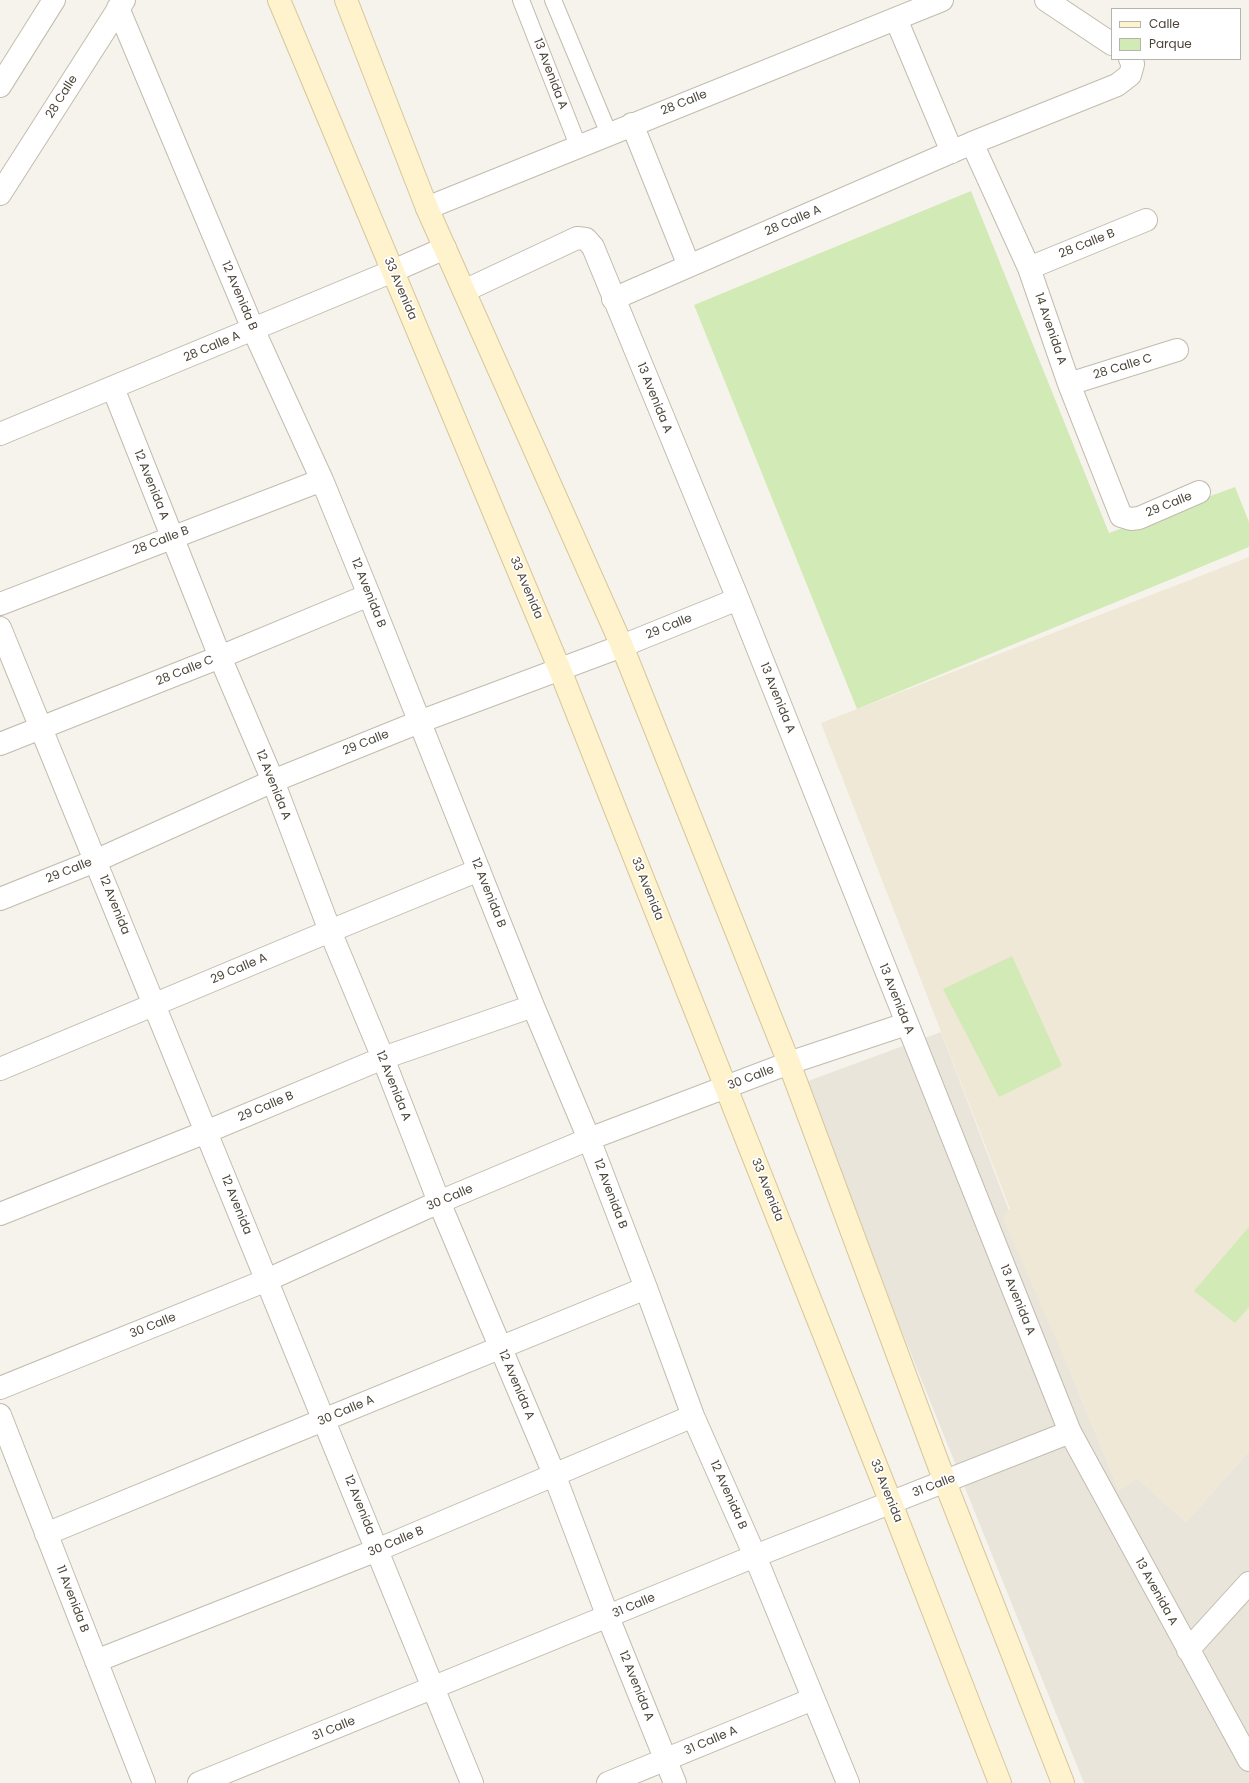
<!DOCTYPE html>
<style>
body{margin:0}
#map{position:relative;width:1249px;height:1783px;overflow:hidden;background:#f6f3ec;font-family:Poppins,sans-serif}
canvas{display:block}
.legend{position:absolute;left:1111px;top:8px;width:130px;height:52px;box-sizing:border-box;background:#fff;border:1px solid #b7b4b0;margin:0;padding:5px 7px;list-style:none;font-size:12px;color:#4b4439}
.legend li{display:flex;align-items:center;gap:8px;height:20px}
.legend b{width:20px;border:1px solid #b7b4b0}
</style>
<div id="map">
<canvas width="1249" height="1783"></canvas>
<ul class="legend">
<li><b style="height:5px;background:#fff3cd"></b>Calle</li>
<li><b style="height:11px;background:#d2eab5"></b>Parque</li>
</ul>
</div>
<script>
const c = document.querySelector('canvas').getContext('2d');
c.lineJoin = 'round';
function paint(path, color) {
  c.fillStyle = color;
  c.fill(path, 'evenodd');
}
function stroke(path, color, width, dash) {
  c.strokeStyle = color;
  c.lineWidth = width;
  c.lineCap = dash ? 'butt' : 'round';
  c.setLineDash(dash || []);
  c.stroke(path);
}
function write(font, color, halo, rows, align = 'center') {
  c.font = font + ' Poppins,sans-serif';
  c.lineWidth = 3.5;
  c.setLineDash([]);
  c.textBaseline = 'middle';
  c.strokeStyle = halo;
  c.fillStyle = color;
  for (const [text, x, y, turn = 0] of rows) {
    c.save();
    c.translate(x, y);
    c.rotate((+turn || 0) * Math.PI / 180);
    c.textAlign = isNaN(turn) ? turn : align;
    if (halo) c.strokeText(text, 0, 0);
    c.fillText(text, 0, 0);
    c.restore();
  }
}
paint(new Path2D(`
 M941,1032l130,341 48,117 18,-12 49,44 63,-71v332h-165l-187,-464 -89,-238z`), '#eae5da');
paint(new Path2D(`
 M1249,557v894l-63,71 -49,-44 -18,12 -48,-117 -68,-154 7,-10 -189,-486z`), '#efe8d6');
paint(new Path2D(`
 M971,191l138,342 126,-46 14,35v25l-392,162 -163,-404z
 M1012,956l50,110 -63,31 -56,-108z
 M1249,1227v80l-14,16 -41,-32z`), '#d2eab5');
const lane = new Path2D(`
 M521,0l58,148
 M553,0l56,134`);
const street = new Path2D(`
 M1046,0l66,44
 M118,8l135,321 69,151 47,115 164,411 56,133 57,149 47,128 62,140 93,227
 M896,19l56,133
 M1130,59l3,5 -3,11 -13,10 -145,58 57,125 40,116 52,132 10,3 8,-1 60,-26
 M0,86l54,-86
 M632,124l57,142
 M0,194l124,-194
 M427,208l515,-208
 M1029,268l117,-48
 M464,291l113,-53 9,1 7,8 145,352 332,833 179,328
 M613,299l359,-156
 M1069,384l108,-34
 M113,388l107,269 53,124 57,150 53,127 56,144 115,272 54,143 67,166
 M0,434l393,-163 52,-23
 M0,604l322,-124
 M0,628l472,1155
 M0,744l220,-87 149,-62
 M0,899l95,-38 178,-80 146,-59 203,-76 116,-47
 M0,1069l330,-138 149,-61
 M0,1214l206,-82 177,-74 150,-52
 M0,1388l267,-108 172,-78 150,-63 200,-76 117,-39
 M0,1415l144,368
 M46,1534c200,-82 400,-166 600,-246
 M1188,1650l61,-67
 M96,1661l281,-111 316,-134
 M199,1783l556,-227 315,-124
 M608,1783l205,-84`);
const secondary = new Path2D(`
 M279,0l281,670 331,833 109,280
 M346,0l81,208 195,438 167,417 156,419 118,301`);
stroke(lane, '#c2bbae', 18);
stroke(street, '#c2bbae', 24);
stroke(secondary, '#d6c79b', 24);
stroke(lane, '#fff', 16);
stroke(street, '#fff', 22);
stroke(secondary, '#fff3cd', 22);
write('12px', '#4b4439', '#fff', [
 ["13 Avenida A",550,74,69],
 ["28 Calle",62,97,-58],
 ["28 Calle",684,103,-22],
 ["28 Calle A",793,221,-23],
 ["28 Calle B",1087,244,-22],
 ["33 Avenida",400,289,67],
 ["12 Avenida B",239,296,67],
 ["14 Avenida A",1050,329,71],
 ["28 Calle A",212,347,-23],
 ["28 Calle C",1123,367,-17],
 ["13 Avenida A",654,398,68],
 ["12 Avenida A",151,485,68],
 ["29 Calle",1169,505,-22],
 ["28 Calle B",161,541,-21],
 ["33 Avenida",526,588,67],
 ["12 Avenida B",368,593,68],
 ["29 Calle",669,627,-22],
 ["28 Calle C",185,671,-22],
 ["13 Avenida A",777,698,68],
 ["29 Calle",366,743,-22],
 ["12 Avenida A",273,785,68],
 ["29 Calle",69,871,-22],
 ["33 Avenida",647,889,68],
 ["12 Avenida B",488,893,68],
 ["12 Avenida",114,905,68],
 ["29 Calle A",239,969,-23],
 ["13 Avenida A",896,999,68],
 ["30 Calle",751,1078,-21],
 ["12 Avenida A",393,1086,68],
 ["29 Calle B",266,1107,-23],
 ["33 Avenida",767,1190,68],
 ["12 Avenida B",610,1194,69],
 ["30 Calle",450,1198,-23],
 ["12 Avenida",236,1205,68],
 ["13 Avenida A",1017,1300,68],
 ["30 Calle",153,1326,-22],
 ["12 Avenida A",516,1385,67],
 ["30 Calle A",346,1411,-23],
 ["31 Calle",934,1486,-21],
 ["33 Avenida",886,1491,68],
 ["12 Avenida B",728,1495,66],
 ["12 Avenida",359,1505,68],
 ["30 Calle B",396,1542,-23],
 ["13 Avenida A",1156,1592,61],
 ["11 Avenida B",72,1599,69],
 ["31 Calle",634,1606,-23],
 ["12 Avenida A",636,1686,68],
 ["31 Calle",334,1729,-22],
 ["31 Calle A",711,1741,-23]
]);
</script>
